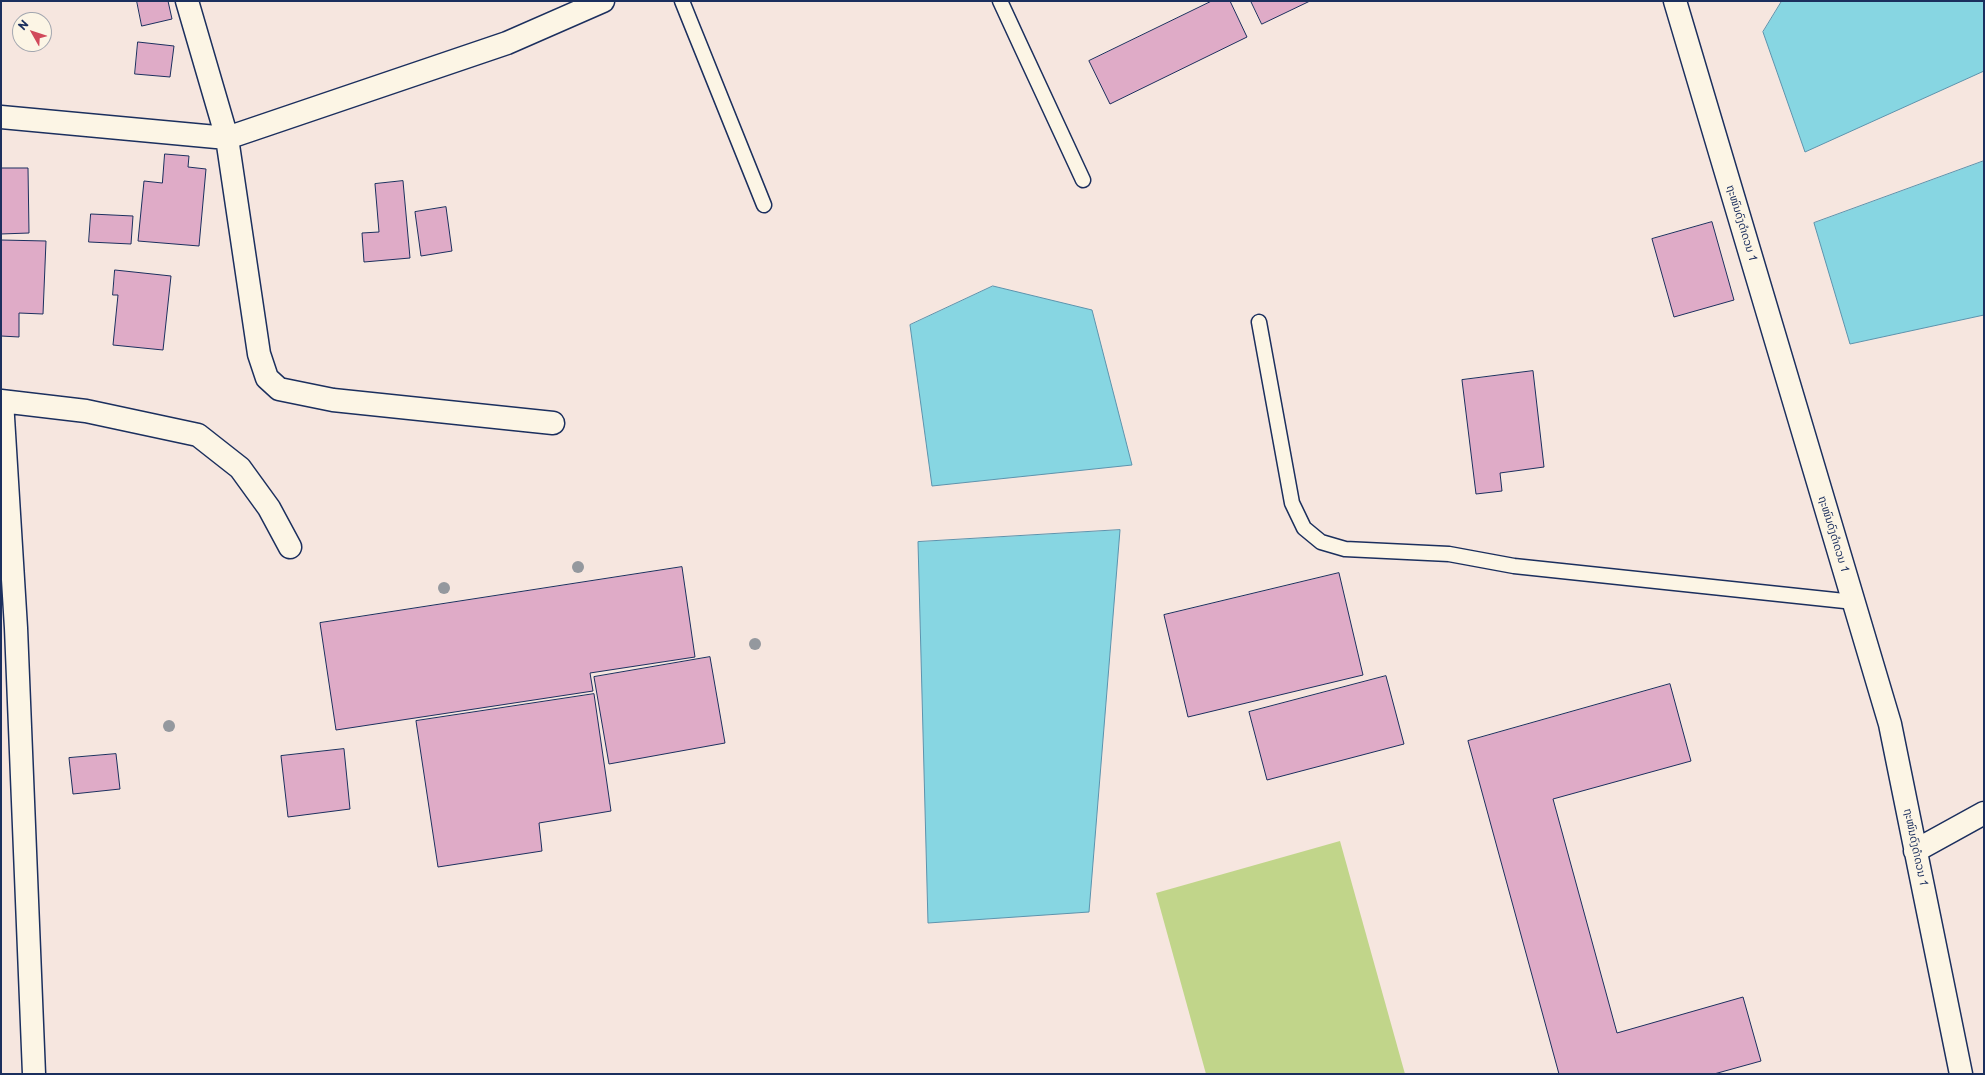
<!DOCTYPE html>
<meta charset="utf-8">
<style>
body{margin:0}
#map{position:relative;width:1985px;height:1075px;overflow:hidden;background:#f6e6df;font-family:"Playpen Sans",sans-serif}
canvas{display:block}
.frame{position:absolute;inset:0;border:2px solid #1b2f5e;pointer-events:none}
.north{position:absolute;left:12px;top:12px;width:40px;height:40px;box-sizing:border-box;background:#fcf5e5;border:1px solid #a2a6af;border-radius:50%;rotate:309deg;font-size:11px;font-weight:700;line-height:16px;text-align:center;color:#1b2f5e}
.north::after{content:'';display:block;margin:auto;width:14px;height:18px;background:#d1495b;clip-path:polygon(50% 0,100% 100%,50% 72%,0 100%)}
</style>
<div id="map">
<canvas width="1985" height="1075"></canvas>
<div class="frame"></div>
<div class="north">N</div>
</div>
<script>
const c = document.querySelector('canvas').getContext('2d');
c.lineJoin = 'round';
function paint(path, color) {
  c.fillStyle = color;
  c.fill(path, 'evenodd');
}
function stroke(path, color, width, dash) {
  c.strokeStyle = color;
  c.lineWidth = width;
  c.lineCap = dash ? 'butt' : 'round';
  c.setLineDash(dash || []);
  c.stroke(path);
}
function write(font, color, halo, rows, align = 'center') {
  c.font = font + ' "Playpen Sans","Noto Sans Lao",sans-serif';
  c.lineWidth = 3;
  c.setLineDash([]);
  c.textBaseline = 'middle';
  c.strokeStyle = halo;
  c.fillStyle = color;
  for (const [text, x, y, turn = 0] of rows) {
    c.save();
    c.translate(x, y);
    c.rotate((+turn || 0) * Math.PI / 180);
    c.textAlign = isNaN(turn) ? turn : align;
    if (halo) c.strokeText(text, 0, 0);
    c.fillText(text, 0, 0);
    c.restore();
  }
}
paint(new Path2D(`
 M1340,841l65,233h-199l-50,-181z`), '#c1d58a');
const water = new Path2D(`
 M1782,1h202v70l-179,81 -42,-120z
 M1984,161v154l-134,29 -36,-121z
 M993,286l99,24 40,155 -200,21 -22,-161z
 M1120,530l-31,382 -161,11 -10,-381z`);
paint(water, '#87d6e2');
stroke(water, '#5c93ad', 1);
const building = new Path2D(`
 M137,1h31l4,18 -30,7z
 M1212,1h18l17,36 -137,67 -21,-43z
 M1251,1h59l-48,23z
 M138,42l36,4 -4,31 -35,-3z
 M165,154l24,2 -1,11 18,2 -7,77 -61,-5 6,-60 18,2z
 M1,168h27l1,65 -28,1z
 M403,181l7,77 -46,4 -2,-29 17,-1 -4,-48z
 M446,207l6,44 -31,5 -6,-44z
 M91,214l42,2 -2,28 -42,-2z
 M1712,222l22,78 -60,17 -22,-78z
 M1,240l45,1 -3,73 -24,-1v24l-18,-1z
 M115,270l56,6 -8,74 -50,-5 5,-50h-5z
 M1533,371l11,96 -44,6 2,18 -26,3 -14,-114z
 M682,567l13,90 -105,16 3,18 -257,39 -16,-107z
 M1339,573l24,102 -175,42 -24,-102z
 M710,657l15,86 -116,21 -15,-87z
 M1386,676l18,68 -137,36 -18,-68z
 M1670,684l21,77 -138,38 64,234 126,-36 18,64 -47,13h-155l-91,-333z
 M594,694l17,117 -72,12 3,28 -104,16 -22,-146z
 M344,749l6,60 -62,8 -7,-61z
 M116,754l4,35 -47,5 -4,-36z`);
paint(building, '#dfabc7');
stroke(building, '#1b2f5e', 1);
const service = new Path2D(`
 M682,1l82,204
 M1000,1l83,179
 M1259,322l33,181 12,25 17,14 24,7 104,5 65,12 340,36`);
const minor = new Path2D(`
 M187,1l40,137 32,216 8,24 12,11 54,11 220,23
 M1675,1l215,723 71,350
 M1,117l226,21 280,-95 96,-42
 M1,401l85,10 112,24 42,33 29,40 21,39
 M2,401l14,227 18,446
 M1915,851l69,-38`);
stroke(service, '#1b2f5e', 17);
stroke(minor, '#1b2f5e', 25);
stroke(service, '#fcf5e5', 14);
stroke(minor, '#fcf5e5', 22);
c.fillStyle = '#94989e';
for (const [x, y] of [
 [578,567],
 [444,588],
 [755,644],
 [169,726]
]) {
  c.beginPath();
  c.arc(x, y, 6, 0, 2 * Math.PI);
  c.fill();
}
write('11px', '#1b2f5e', '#fcf5e5', [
 ["ຖະໜົນດົງດຳດວນ 1",1741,223,73],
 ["ຖະໜົນດົງດຳດວນ 1",1833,534,73],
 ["ຖະໜົນດົງດຳດວນ 1",1915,847,78]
]);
</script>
